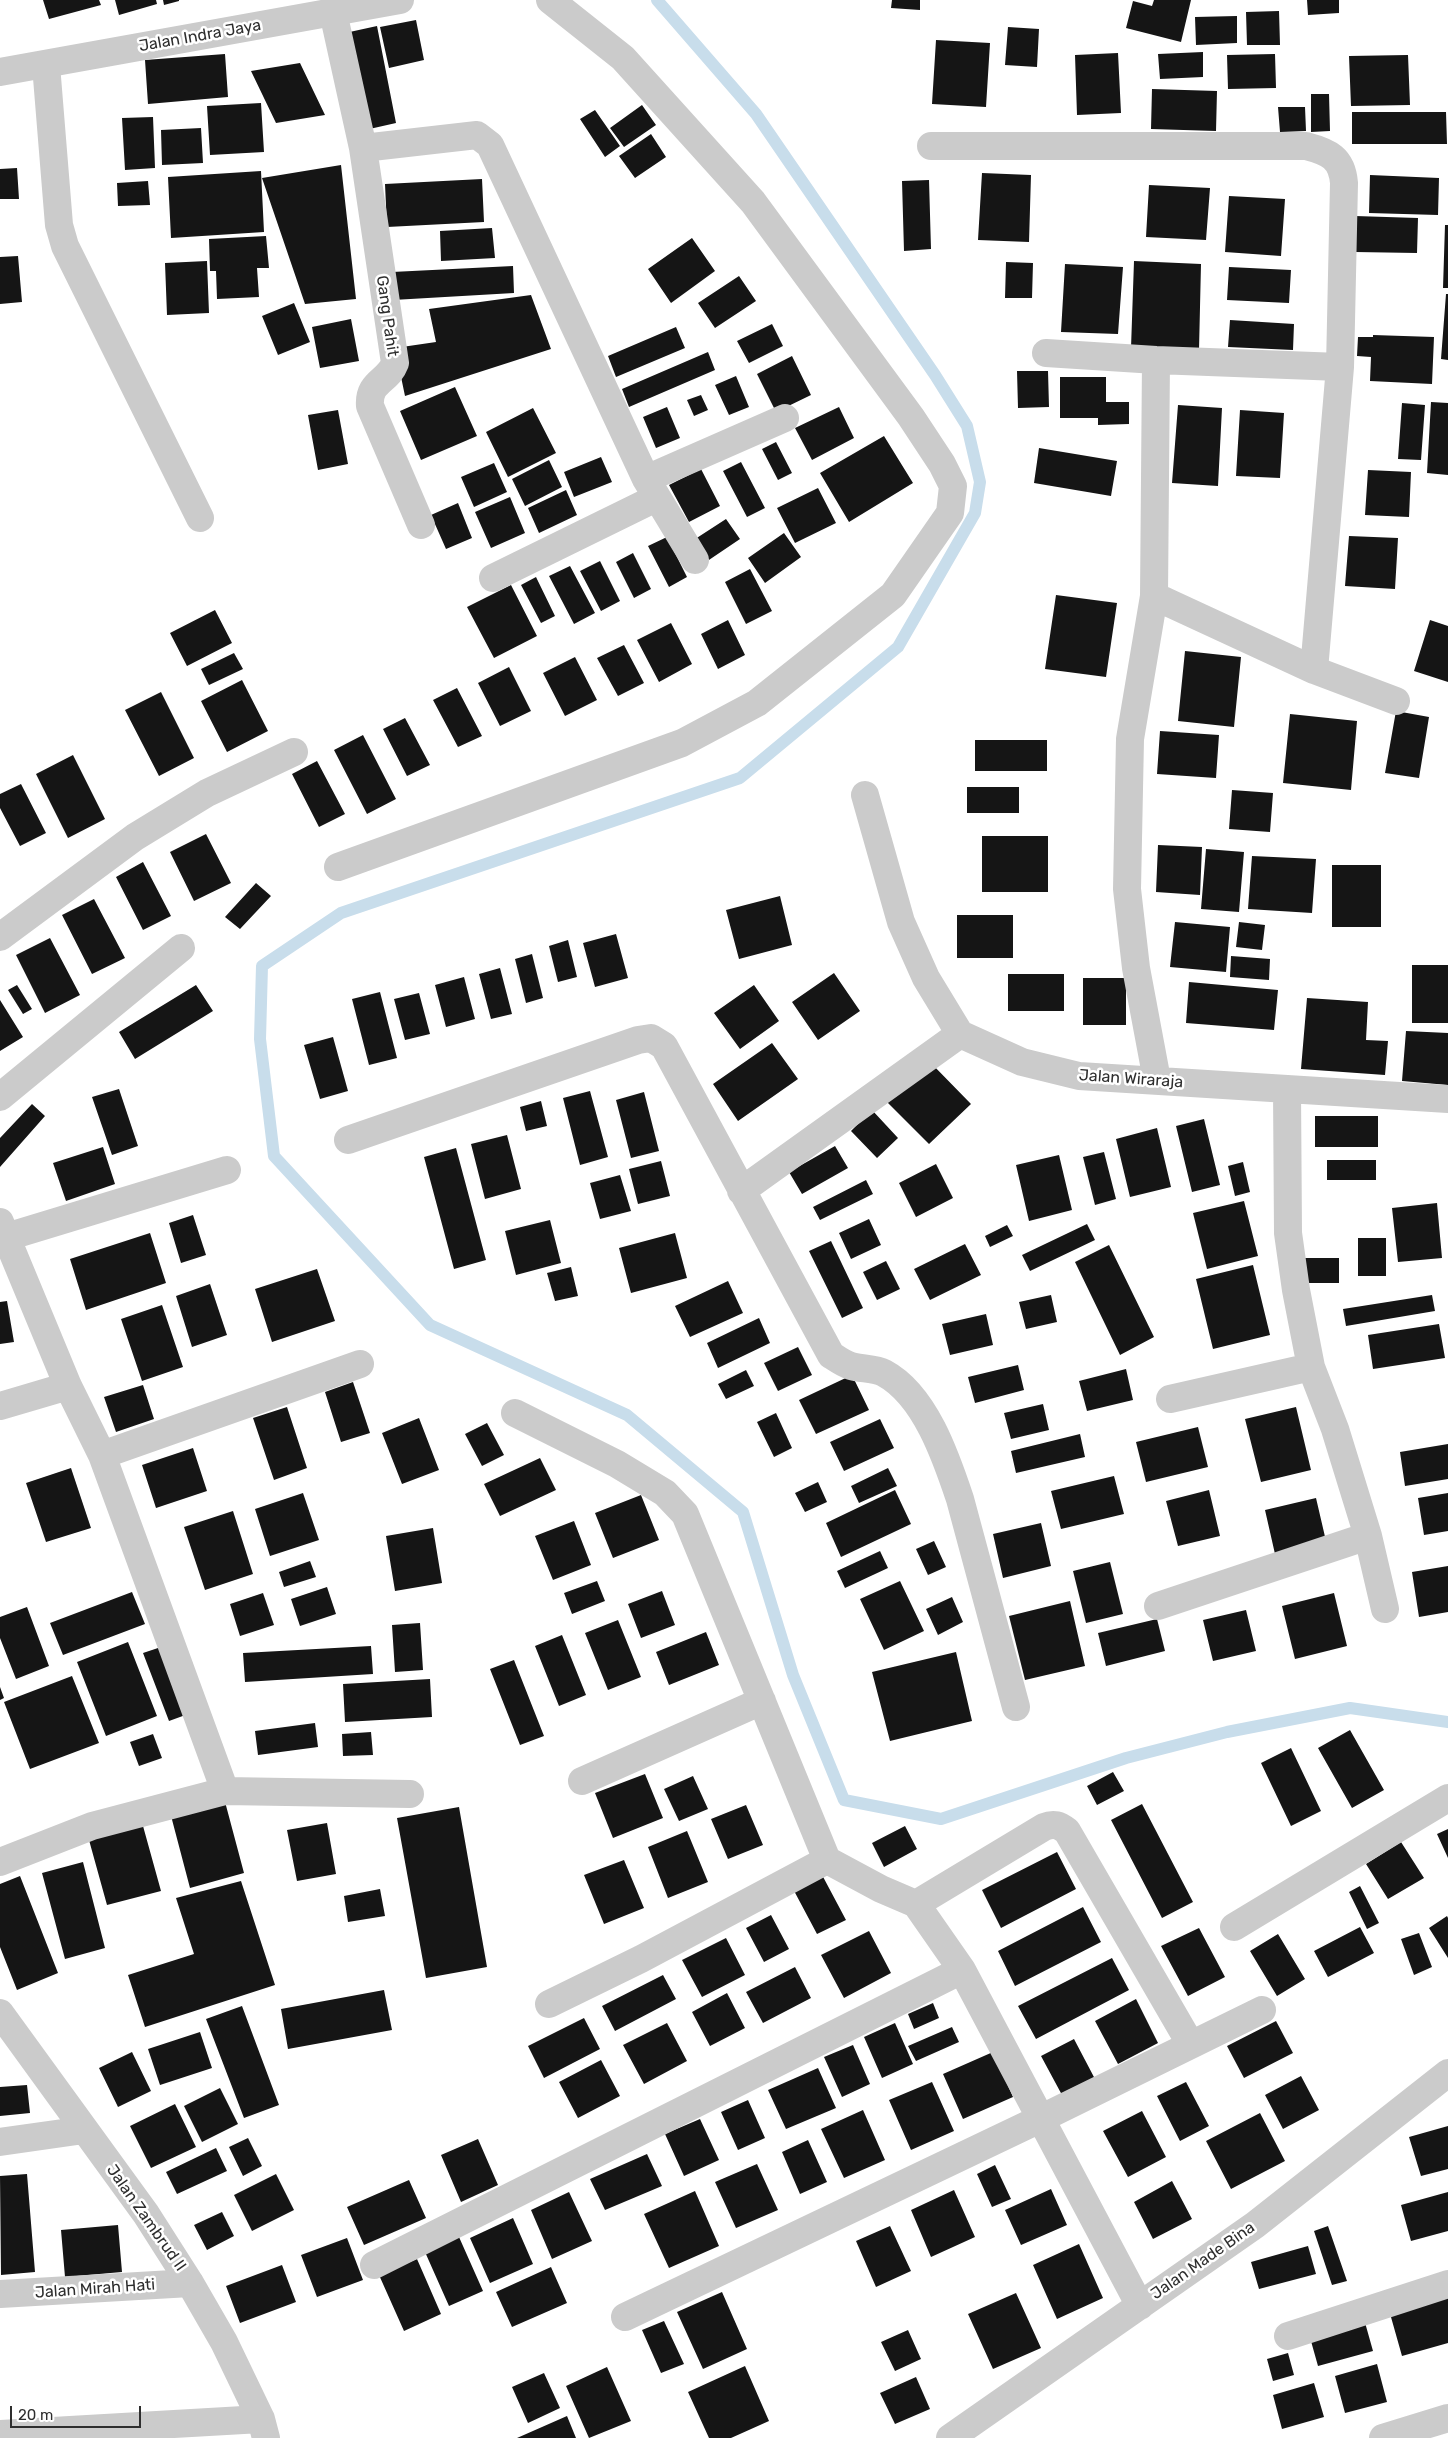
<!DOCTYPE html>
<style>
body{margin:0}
#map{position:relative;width:1448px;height:2438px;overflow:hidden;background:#fff;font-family:Rubik,sans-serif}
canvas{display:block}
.scale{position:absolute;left:10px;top:2406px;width:131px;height:22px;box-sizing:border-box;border:2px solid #2e2e2e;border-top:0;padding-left:6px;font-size:15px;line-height:18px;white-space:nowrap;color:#2e2e2e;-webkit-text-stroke:4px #fff;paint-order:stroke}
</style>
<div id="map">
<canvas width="1448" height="2438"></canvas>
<div class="scale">20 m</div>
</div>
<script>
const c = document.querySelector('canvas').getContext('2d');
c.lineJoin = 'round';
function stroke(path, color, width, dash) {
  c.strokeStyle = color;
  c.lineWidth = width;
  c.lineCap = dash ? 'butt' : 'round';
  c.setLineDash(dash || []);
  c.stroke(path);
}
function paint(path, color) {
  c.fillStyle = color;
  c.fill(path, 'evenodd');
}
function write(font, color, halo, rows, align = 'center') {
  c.font = font + ' Rubik,sans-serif';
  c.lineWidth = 5;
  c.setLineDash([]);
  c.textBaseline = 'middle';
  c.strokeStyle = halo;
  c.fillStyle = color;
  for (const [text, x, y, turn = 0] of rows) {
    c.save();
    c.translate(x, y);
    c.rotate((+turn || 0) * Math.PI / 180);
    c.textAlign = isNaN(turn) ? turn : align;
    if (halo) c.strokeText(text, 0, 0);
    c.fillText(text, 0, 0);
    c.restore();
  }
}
stroke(new Path2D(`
 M657,0l99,114 179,261 32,51 13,56 -5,31 -77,134 -158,131 -399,135 -79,53 -2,73 14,117 156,169 197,90 116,97 50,163 51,125 97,19 185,-61 101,-26 123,-24 98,14`), '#c8ddeb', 12);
paint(new Path2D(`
 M43,0h56l2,5 -52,14z
 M115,0h41l1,4 -38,11z
 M163,0h16v1l-15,4z
 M892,0h28v10l-29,-2z
 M1154,0h37l-10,42 -55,-14 7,-27 19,5z
 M1307,0h32v13l-31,2z
 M1279,11l1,34h-33l-1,-33z
 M1237,16v27l-41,2 -1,-28z
 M416,20l8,40 -35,8 -9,-41z
 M377,26l19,97 -31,7 -20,-97z
 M1008,27l31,2 -2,38 -32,-2z
 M936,40l54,3 -4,64 -54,-3z
 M1203,52v25l-43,2 -2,-25z
 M1118,53l3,60 -44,2 -2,-60z
 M225,54l3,43 -80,7 -3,-44z
 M1275,54l1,34 -48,1 -1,-34z
 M1408,55l2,50 -59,1 -2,-50z
 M300,63l25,52 -49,8 -25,-52z
 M1152,89l65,2 -1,40 -65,-2z
 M1311,94h18l1,37 -19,1z
 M261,103l3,49 -54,3 -3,-49z
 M642,105l14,20 -32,22 -14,-19z
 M1278,107h27l1,24 -26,1z
 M595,110l25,36 -15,11 -25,-38z
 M1352,112h94l1,32h-95z
 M153,117l2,51 -30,2 -3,-52z
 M201,128l2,35 -41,2 -1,-35z
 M651,134l15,23 -31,21 -16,-22z
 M341,165l15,134 -51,5 -43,-126z
 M17,168l2,31h-19v-30z
 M261,171l3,61 -93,6 -3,-61z
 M982,173l49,2 -2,67 -51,-2z
 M1370,175l69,3 -1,37 -69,-2z
 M482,179l2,43 -97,5 -2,-43z
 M929,180l2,69 -27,2 -2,-70z
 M148,181l2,24 -32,1 -1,-23z
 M1149,185l61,3 -4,52 -60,-3z
 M1229,196l56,3 -4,57 -56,-4z
 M1355,216l63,2 -1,35 -62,-1z
 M1445,225h3v63h-5z
 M492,228l3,30 -54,3 -1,-30z
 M266,236l3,32h-12l2,29 -42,2 -1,-28h-6l-1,-32z
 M692,238l23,33 -44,32 -23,-34z
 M18,256l4,46 -22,2v-47z
 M207,261l2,52 -42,2 -2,-52z
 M1134,261l67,3 -2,86 -68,-2z
 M1006,262l27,1 -1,35h-27z
 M1065,264l58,3 -5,67 -57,-2z
 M513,266l1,27 -121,7 -1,-28z
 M1229,267l62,3 -2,33 -62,-3z
 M739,276l17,25 -41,27 -17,-25z
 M1446,294h2v66l-7,-1z
 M531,295l20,54 -146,47 -10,-48 41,-6 -7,-33z
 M294,303l16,39 -32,13 -16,-39z
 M351,319l8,42 -39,7 -8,-41z
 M1230,320l64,4 -1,26 -65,-3z
 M772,324l11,22 -34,17 -12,-22z
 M676,327l9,21 -69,29 -8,-21z
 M1373,335l61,2 -2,47 -62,-3 1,-24 -14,-1 1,-19h15z
 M708,352l7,18 -86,37 -7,-18z
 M792,356l19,39 -35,17 -19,-38z
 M1017,371h31l1,36 -31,1z
 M736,376l13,31 -20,8 -14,-30z
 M1060,377h46v25h23v22l-31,1v-7h-38z
 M455,387l22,49 -56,24 -21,-49z
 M701,395l7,15 -14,6 -7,-16z
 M1431,402l17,1v72l-21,-2z
 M1402,403l23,2 -4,55 -23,-1z
 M1178,405l44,3 -4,78 -46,-3z
 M667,407l13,31 -24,10 -13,-31z
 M839,407l15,31 -42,22 -17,-32z
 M533,408l23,45 -48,24 -22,-45z
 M338,410l10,54 -30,6 -10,-55z
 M1240,410l44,3 -4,65 -44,-2z
 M884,436l29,47 -64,39 -29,-49z
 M776,442l16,31 -14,7 -16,-31z
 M1039,448l78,13 -6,35 -77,-13z
 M601,457l11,25 -38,15 -10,-25z
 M549,460l13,27 -37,19 -13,-27z
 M741,462l24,46 -18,9 -24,-46z
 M494,463l13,29 -33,15 -13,-30z
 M701,469l19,37 -31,16 -20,-37z
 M1368,470l43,2 -2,45 -44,-2z
 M818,488l18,35 -41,20 -18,-35z
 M566,490l11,25 -38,18 -11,-25z
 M510,497l15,36 -34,15 -16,-36z
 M458,503l14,35 -26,11 -15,-34z
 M726,519l14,20 -37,25 -14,-21z
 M784,533l17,24 -36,26 -17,-25z
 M1349,536l49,2 -3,51 -50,-3z
 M667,537l20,40 -18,10 -21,-41z
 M633,553l18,36 -17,9 -18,-36z
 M600,561l20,40 -19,10 -21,-40z
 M570,566l25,47 -21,11 -25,-48z
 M750,569l22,42 -26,13 -21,-42z
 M536,577l19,39 -14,7 -20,-38z
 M511,585l26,51 -43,22 -27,-51z
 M1056,595l61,8 -11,74 -61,-8z
 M215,610l17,33 -45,23 -17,-33z
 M728,620l17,35 -27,14 -17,-35z
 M1430,620l18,6v56l-34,-11z
 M671,623l21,41 -33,18 -22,-42z
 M624,645l20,38 -26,13 -21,-38z
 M1185,651l56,6 -7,70 -56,-6z
 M234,653l9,16 -34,16 -8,-16z
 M575,657l22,43 -32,16 -22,-43z
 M509,667l22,44 -31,15 -22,-43z
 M242,680l26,51 -41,21 -26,-51z
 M457,688l25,48 -24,11 -25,-47z
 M161,692l33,66 -35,18 -34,-66z
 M1396,711l33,6 -10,61 -34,-5z
 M1290,714l67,7 -6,69 -68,-7z
 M405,718l25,47 -23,11 -24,-47z
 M1160,731l59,4 -3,43 -59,-4z
 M363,735l33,64 -29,15 -33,-64z
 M975,740h72v31h-72z
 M73,755l32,64 -37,19 -32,-64z
 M317,761l28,53 -26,13 -27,-53z
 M21,784l25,49 -26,13 -20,-38v-14z
 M967,787h52v26h-52z
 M1232,790l41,3 -3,39 -41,-3z
 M206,834l25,49 -37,18 -24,-49z
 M982,836h66v56h-66z
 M1158,845l44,2 -2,48 -44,-3z
 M1206,849l38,3 -5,60 -38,-3z
 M1252,856l64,3 -4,54 -64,-4z
 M143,862l28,54 -28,14 -27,-53z
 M1332,865h49v62h-49z
 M256,883l15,13 -31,33 -15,-12z
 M780,896l12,49 -53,14 -13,-49z
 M94,899l31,59 -33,16 -30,-59z
 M957,915h56v43h-56z
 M1175,922l55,5 -4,45 -56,-5z
 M1239,922l26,3 -3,25 -26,-3z
 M616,934l12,44 -33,9 -12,-44z
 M50,938l30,57 -35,18 -29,-58z
 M568,940l9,37 -19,5 -9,-36z
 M532,954l11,44 -17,5 -11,-44z
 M1231,956l39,3 -1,21 -39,-3z
 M1412,965h36v58h-36z
 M500,968l12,46 -21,5 -12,-45z
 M834,973l26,38 -42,29 -26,-38z
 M1008,974h56v37h-56z
 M464,977l11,42 -29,8 -11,-42z
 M1083,978h43v47h-43z
 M1189,982l89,8 -4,40 -88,-7z
 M17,985l15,24 -9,5 -15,-24z
 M196,985l17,26 -78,48 -16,-27z
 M754,985l25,36 -39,28 -26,-36z
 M380,992l17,66 -28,7 -17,-66z
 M419,993l11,41 -25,6 -11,-41z
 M1307,998l61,4 -2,38 22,1 -3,34 -84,-6z
 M0,1000l23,37 -23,14z
 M1406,1031l42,2v52l-46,-4z
 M333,1037l15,54 -28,8 -16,-54z
 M772,1043l26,36 -60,42 -25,-37z
 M929,1061l42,43 -42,40 -43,-43z
 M119,1089l19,57 -26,9 -20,-58z
 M590,1091l18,66 -28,8 -17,-67z
 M644,1092l15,59 -28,7 -15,-58z
 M541,1101l6,25 -21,5 -6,-24z
 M32,1104l13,12 -45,51v-29z
 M872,1110l26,28 -21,20 -26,-27z
 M1315,1116h63v31h-63z
 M1204,1119l16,66 -28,7 -16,-66z
 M1157,1128l14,59 -41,10 -14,-58z
 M507,1135l14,54 -36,10 -14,-55z
 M835,1146l13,22 -46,26 -13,-22z
 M103,1147l12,37 -49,17 -13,-38z
 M456,1148l30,112 -32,9 -30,-112z
 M1104,1152l12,47 -21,6 -12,-48z
 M1059,1155l13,55 -43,11 -13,-56z
 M1327,1160h49v20h-49z
 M661,1161l9,35 -32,8 -9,-35z
 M1243,1162l7,30 -15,4 -7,-30z
 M936,1164l17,34 -37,19 -17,-34z
 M620,1175l11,36 -31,8 -10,-36z
 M866,1180l7,14 -53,26 -7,-13z
 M1244,1201l14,55 -51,13 -14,-56z
 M1437,1203l5,55 -44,4 -6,-54z
 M193,1215l13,40 -25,8 -12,-40z
 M869,1219l12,26 -30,14 -12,-26z
 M550,1220l11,43 -45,12 -11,-44z
 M1087,1224l8,16 -65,31 -8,-16z
 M1007,1225l6,11 -23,11 -5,-11z
 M150,1233l16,50 -80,27 -16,-51z
 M675,1233l12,45 -56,15 -12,-45z
 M1358,1238h28v38h-28z
 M831,1241l32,67 -21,10 -33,-67z
 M965,1244l16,31 -51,25 -16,-31z
 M1109,1245l45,92 -34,18 -45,-93z
 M1305,1258h34v25h-34z
 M886,1261l14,28 -23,11 -14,-28z
 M1253,1265l17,70 -57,14 -17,-70z
 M571,1267l7,29 -23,5 -8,-28z
 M317,1269l18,52 -63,21 -17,-53z
 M728,1281l15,32 -53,24 -15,-31z
 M210,1284l17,51 -35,12 -16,-51z
 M1051,1295l6,27 -31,7 -7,-27z
 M1432,1295l3,16 -89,15 -3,-17z
 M7,1301l7,41 -14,2v-42z
 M162,1305l21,62 -41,14 -21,-62z
 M986,1314l7,31 -43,10 -8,-31z
 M759,1318l11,25 -52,25 -11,-25z
 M1439,1324l6,34 -72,11 -5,-34z
 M798,1347l14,28 -34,16 -14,-28z
 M1018,1365l6,25 -49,13 -7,-26z
 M1126,1369l7,31 -46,11 -8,-30z
 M746,1370l8,16 -28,13 -8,-15z
 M852,1375l17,35 -53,24 -17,-34z
 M353,1382l17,51 -29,9 -16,-50z
 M143,1385l11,34 -38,13 -12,-35z
 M1043,1404l6,26 -38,9 -7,-26z
 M287,1407l20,61 -33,12 -21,-62z
 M1296,1407l15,63 -50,12 -16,-63z
 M776,1413l16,35 -18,9 -17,-35z
 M419,1418l20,52 -37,14 -20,-51z
 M880,1419l14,29 -50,23 -14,-29z
 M487,1423l17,32 -22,11 -17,-32z
 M1198,1427l10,40 -62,15 -10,-40z
 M1080,1434l5,23 -69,16 -5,-22z
 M1448,1444v35l-43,7 -5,-34z
 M193,1448l14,43 -51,17 -14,-43z
 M540,1458l16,32 -56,26 -16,-32z
 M71,1468l20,60 -45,14 -20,-59z
 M888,1468l9,18 -38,17 -8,-17z
 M1114,1476l10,38 -63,15 -10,-38z
 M818,1482l9,20 -22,10 -10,-19z
 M895,1490l16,34 -70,33 -15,-34z
 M1209,1490l11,46 -42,10 -12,-45z
 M303,1493l16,47 -49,16 -15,-47z
 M1448,1493v38l-24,4 -6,-37z
 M641,1495l18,45 -46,18 -18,-45z
 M1316,1498l10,43 -51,13 -10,-44z
 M233,1511l20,63 -48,16 -21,-63z
 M574,1521l17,44 -38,15 -18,-44z
 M1041,1523l10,43 -48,12 -10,-44z
 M433,1528l9,55 -47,8 -9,-55z
 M934,1541l12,26 -18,8 -12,-26z
 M880,1551l8,17 -43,20 -8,-17z
 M310,1561l6,16 -32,10 -5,-15z
 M1110,1562l13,52 -37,9 -13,-52z
 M1448,1566v46l-29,5 -7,-45z
 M597,1581l8,20 -33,13 -8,-21z
 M900,1581l24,50 -40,19 -24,-51z
 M327,1587l9,27 -36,12 -9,-27z
 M662,1591l13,34 -34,13 -13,-34z
 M132,1592l13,32 -82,31 -13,-32z
 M263,1593l11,32 -34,11 -10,-32z
 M1334,1593l13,53 -52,13 -13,-53z
 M952,1597l11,25 -25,13 -12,-26z
 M1070,1601l15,65 -60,14 -16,-64z
 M27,1607l22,59 -33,13 -16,-41v-21z
 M1246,1610l10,41 -43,10 -10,-41z
 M1157,1619l8,32 -59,15 -8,-33z
 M618,1620l23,57 -33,13 -23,-57z
 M420,1623l3,47 -28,2 -3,-47z
 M706,1632l13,33 -50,20 -13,-33z
 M562,1635l24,60 -27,11 -24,-60z
 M128,1642l29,74 -51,20 -29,-74z
 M164,1646l27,67 -22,8 -26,-68z
 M371,1646l2,28 -128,8 -2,-29z
 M956,1652l16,69 -82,20 -18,-69z
 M514,1660l30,76 -24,9 -30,-76z
 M72,1676l27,67 -69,26 -26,-67z
 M430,1679l2,38 -87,5 -2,-38z
 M0,1687l4,11 -4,2z
 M315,1723l3,24 -60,8 -3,-24z
 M1350,1730l34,60 -32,18 -34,-60z
 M371,1732l2,23 -30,1 -1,-22z
 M153,1734l9,24 -23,8 -9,-24z
 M1291,1748l30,63 -30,15 -30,-63z
 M1113,1772l11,19 -27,14 -10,-19z
 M645,1774l18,44 -50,20 -18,-45z
 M693,1776l15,33 -29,12 -15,-32z
 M224,1798l20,75 -54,15 -20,-76z
 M1142,1804l51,98 -31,16 -51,-98z
 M746,1805l17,40 -35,14 -17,-40z
 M459,1807l28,160 -61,11 -29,-160z
 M327,1823l9,51 -39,7 -10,-51z
 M143,1826l18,65 -54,14 -18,-65z
 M905,1826l12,23 -33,18 -12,-24z
 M1448,1829v29l-11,-24z
 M687,1831l21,51 -40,16 -20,-51z
 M1401,1842l23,36 -36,21 -22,-35z
 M1057,1852l19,37 -75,39 -19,-38z
 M624,1860l20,48 -40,16 -20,-49z
 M83,1862l22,86 -40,11 -23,-86z
 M821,1873l25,47 -29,14 -25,-47z
 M20,1876l38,97 -41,17 -17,-43v-63z
 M241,1881l34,104 -130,42 -17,-52 66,-21 -18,-56z
 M1360,1886l19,37 -12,6 -18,-37z
 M380,1889l5,27 -37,6 -4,-26z
 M1083,1907l18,35 -86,44 -17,-35z
 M771,1915l18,34 -25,13 -18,-34z
 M1447,1916l1,2v40l-19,-30z
 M1360,1927l14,26 -46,24 -14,-26z
 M1199,1928l26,49 -37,19 -27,-50z
 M869,1931l22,42 -47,25 -23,-43z
 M1419,1933l13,34 -18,8 -13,-36z
 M1278,1934l27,45 -28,17 -27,-45z
 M726,1938l19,37 -43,22 -20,-37z
 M1112,1958l17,32 -93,49 -18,-33z
 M795,1967l16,31 -48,25 -17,-31z
 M663,1975l13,24 -61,32 -13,-25z
 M384,1990l8,40 -104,19 -7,-40z
 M727,1993l18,35 -35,18 -18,-34z
 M1136,1999l22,44 -40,21 -23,-43z
 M933,2003l6,15 -25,11 -6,-15z
 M242,2006l37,99 -35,13 -38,-99z
 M584,2018l16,31 -56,29 -16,-32z
 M1276,2021l17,32 -49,25 -17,-32z
 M667,2023l20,38 -43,23 -21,-39z
 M895,2023l18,41 -31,14 -18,-41z
 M952,2027l7,15 -43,19 -8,-15z
 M200,2032l12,36 -52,17 -12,-36z
 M1074,2039l21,40 -33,16 -21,-39z
 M853,2045l17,39 -28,13 -18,-40z
 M132,2052l19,39 -33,16 -19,-39z
 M993,2052l20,45 -50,22 -20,-45z
 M601,2060l19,36 -42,22 -19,-36z
 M818,2068l18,40 -50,21 -18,-39z
 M1301,2076l18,34 -36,19 -18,-34z
 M932,2082l22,49 -43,19 -22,-50z
 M1186,2082l23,44 -29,15 -23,-45z
 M27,2085l3,28 -30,3v-29z
 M220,2088l18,36 -36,18 -18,-36z
 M748,2100l17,38 -27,12 -17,-38z
 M175,2104l21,43 -45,21 -21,-42z
 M863,2110l22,50 -41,18 -23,-49z
 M1142,2111l24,46 -38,20 -25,-46z
 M1260,2113l25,48 -54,28 -25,-48z
 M700,2119l19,41 -35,16 -19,-42z
 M1448,2126v43l-27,7 -12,-39z
 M248,2138l14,28 -19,10 -14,-29z
 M478,2139l20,46 -37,17 -20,-47z
 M808,2140l19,42 -27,12 -18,-42z
 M216,2148l11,23 -50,23 -11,-22z
 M647,2154l15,32 -57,24 -15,-31z
 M757,2164l21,46 -42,18 -21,-46z
 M995,2165l16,34 -19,8 -15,-33z
 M27,2174l8,98 -34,3 -1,-99z
 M276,2174l18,36 -42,21 -18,-36z
 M409,2180l17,38 -62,27 -17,-38z
 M1172,2181l20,38 -39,20 -19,-37z
 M1051,2189l16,36 -46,20 -16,-35z
 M954,2190l21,47 -44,20 -20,-47z
 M695,2191l24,55 -50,22 -25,-54z
 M569,2192l23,49 -40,18 -21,-49z
 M1448,2192v39l-37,10 -10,-36z
 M222,2212l12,24 -27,14 -13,-25z
 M513,2218l20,46 -43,19 -20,-45z
 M118,2225l4,47 -57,5 -4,-47z
 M890,2226l21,45 -35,16 -20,-46z
 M1328,2226l19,55 -15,4 -18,-54z
 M459,2237l24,54 -34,15 -24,-54z
 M347,2238l16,42 -46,17 -16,-42z
 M1079,2244l24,54 -46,21 -24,-54z
 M1308,2246l8,28 -57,15 -8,-27z
 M417,2259l24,55 -37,17 -25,-56z
 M282,2265l14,37 -56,21 -14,-37z
 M551,2267l16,36 -55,24 -16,-35z
 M722,2292l25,57 -44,20 -26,-57z
 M1016,2293l25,55 -48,21 -25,-55z
 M1448,2294v49l-46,13 -13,-46z
 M1364,2319l9,32 -55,15 -9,-32z
 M664,2321l20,43 -23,9 -19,-43z
 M908,2330l13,29 -26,12 -14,-29z
 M1288,2353l6,22 -21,6 -6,-22z
 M1377,2364l10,38 -42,11 -10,-37z
 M745,2366l24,55 -38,17h-22l-21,-46z
 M607,2367l24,54 -42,17 -23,-52z
 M544,2373l16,35 -32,15 -16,-36z
 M916,2377l14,32 -35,15 -15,-31z
 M1314,2383l10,34 -42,12 -9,-34z
 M567,2416l9,22h-59z`), '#151515');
stroke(new Path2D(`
 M333,12l30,136 114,-13 13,10 156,334 49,81
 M46,65l13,160 6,21 135,272
 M0,72l400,-72
 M931,146h375c23,6 36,12 38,37l-4,184 -26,303
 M363,148l32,215c-7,19 -27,18 -25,43l51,119
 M1046,353l110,7 184,7
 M1156,360l-2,236 -24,143 -3,150 9,79 21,112
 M646,479l139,-61
 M493,578l163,-80
 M1154,596l160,74 82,31
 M865,795l36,127 25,56 34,56 62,28 57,14 369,23
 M338,867l344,-124 75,-40 136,-108 57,-82 3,-27 -11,-22 -31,-47 -158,-215 -130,-144 -73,-58
 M0,937l135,-100 72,-44 87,-41
 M1287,1091l1,142 8,57 15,77 24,62 33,107 17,73
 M0,1097l181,-149
 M348,1140l290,-100 13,-2 13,8 167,309c6,4 13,9 20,11 10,3 24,2 33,7 41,22 62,84 76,126l56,208
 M741,1191l219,-157
 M0,1222l68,164 34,69 123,336
 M0,1239l227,-69
 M1170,1399l141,-32
 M0,1406l68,-20
 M515,1413l102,51 48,29 20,21 142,346 54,29 35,15 46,66 178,336
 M102,1455l258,-91
 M1158,1606l210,-70
 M582,1781l180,-80
 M0,1862l92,-36 133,-35 185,3
 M916,1904l128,-77c10,-4 15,-2 23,4l124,214
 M1234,1927l214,-129
 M549,2004l92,-45 186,-99
 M0,2013l146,201 44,69 34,59 37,77 5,19
 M0,2142l84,-12
 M374,2265l588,-295
 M0,2294l190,-11
 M625,2317l417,-199 220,-108
 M1288,2336l160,-52
 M0,2434l261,-15
 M950,2438l305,-213 193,-152
 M1383,2438l65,-20`), '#cbcbcb', 28);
write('16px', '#2e2e2e', '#fff', [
 ["Jalan Indra Jaya",200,36,-10],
 ["Gang Pahit",387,316,82],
 ["Jalan Wiraraja",1131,1079,4],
 ["Jalan Zambrud II",146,2218,55],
 ["Jalan Made Bina",1203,2261,-35],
 ["Jalan Mirah Hati",95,2289,-4]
]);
</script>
